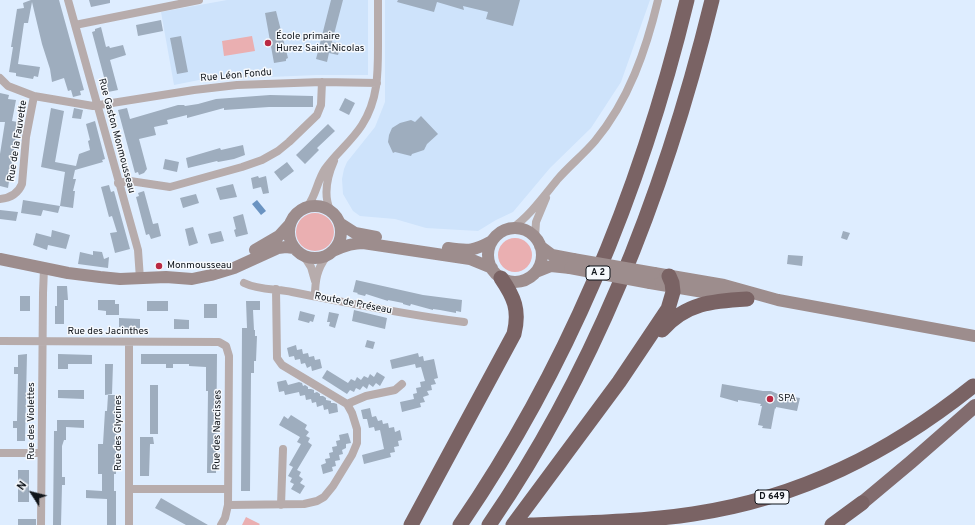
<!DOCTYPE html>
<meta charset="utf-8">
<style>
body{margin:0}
#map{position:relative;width:975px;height:525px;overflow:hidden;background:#deedff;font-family:Overpass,sans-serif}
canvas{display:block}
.north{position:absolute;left:12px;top:473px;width:40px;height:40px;-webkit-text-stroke:3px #f6f9fd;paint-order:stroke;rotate:306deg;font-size:11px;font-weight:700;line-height:16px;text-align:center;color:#0f141a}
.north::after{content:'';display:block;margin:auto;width:14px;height:18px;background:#0f141a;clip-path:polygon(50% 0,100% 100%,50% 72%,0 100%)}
</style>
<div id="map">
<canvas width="975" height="525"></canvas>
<div class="north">N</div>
</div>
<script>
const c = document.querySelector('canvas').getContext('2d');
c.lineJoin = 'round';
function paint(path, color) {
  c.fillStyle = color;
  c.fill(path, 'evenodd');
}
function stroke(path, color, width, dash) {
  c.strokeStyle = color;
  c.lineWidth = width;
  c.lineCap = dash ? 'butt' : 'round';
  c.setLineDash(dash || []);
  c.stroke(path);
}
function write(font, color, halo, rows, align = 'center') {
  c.font = font + ' Overpass,sans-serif';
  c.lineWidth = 3;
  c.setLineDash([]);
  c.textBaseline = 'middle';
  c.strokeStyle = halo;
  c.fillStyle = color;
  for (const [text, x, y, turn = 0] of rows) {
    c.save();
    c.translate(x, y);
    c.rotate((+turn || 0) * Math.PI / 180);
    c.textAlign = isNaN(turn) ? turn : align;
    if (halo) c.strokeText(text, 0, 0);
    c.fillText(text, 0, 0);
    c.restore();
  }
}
paint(new Path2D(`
 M227,0h141v75h-51l-118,5 -25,5 -13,-73z
 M385,0h265l-29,82 -30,46 -41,40 -37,44 -17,8 -18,11 -52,-3 -31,-9 -35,-3 -7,-5 -10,-17 -1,-15 2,-10 3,-7 28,-35 10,-25z`), '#cee3fb');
paint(new Path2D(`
 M252,36l3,15 -31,5 -2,-15z
 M296 232a19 19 0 1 1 38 0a19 19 0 1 1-38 0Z
 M498 255a17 17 0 1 1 34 0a17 17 0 1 1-34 0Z
 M246,517l14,7 -1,1h-17z`), '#eaafb1');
paint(new Path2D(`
 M257,200l9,11 -5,4 -9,-11z`), '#6a93c1');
paint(new Path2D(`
 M31,0h28l25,90 -4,1 1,4 -8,2 -2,-7 -3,1 -4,-13 -12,4 -2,-13 -8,-25 -10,-42 -4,21h-4l-6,41 22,3 -2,10 -4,-1 -1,3 -17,-3v-3l-7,-1 4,-25h-2l6,-38 7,-1 -1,-5z
 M89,0h21v3l-19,4z
 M331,0h12l-11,42 9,2 -3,11 -9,-2 -2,9 -11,-3z
 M398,0h122l-7,26 -27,-7 2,-7 -25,-6 1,4 -27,-8 -3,10 -37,-10z
 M276,11l12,47 -2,1v2l-12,2 -9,-50z
 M161,20l2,11 -25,5 -2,-11z
 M101,27l5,20 3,-1 1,2 13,-3 3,10 -16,5 8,30 -10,2 -16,-60 3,-1v-2z
 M181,36l7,36 -11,2 -7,-36z
 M0,93l9,2 -1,4 8,1 -4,21 6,1 -10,66 -8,-2v-32l5,-32h-5z
 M270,95l43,1v11h-44l-45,3v-2l-37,10v-3l-20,5 1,4 -14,3 2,8 -17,4 8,30 -3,4 -5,2 -1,-3 -3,1 -17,-63 9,-2 3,11 48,-14h6l1,1 13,-2 18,-5z
 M345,98l10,5 -6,12 -10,-5z
 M51,108l13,3 -9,51 21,4 3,-12 11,-4 -2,-9 2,-1 -4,-16 9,-3 10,38 -3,1 1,2 -28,8 -2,9h3l-3,12h2l-2,17 -13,-2 5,-34 -24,-5z
 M74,108l9,2 -2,9 -9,-1z
 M421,116l17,18 -11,10 -3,6 -12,4 -1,2 -16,-4 -2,1 -5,-11 1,-7 3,-7 8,-5 11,-3 4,2z
 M328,124l7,7 -18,17 2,2 -14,14 -9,-9z
 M243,145l2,10 -11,4 -16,3 -1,-1 -29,7 -2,-10 34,-10 1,2z
 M165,159l14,3 -2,10 -14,-3z
 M287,162l7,9 -13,10 -7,-9z
 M258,176l1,2 7,-2 3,17 -6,1 -2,-7 -8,2 -2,-11z
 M233,184l4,13 -17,3 -4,-12z
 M109,185l2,7 3,-1 16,58 -15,4 -5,-20 7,-1 -5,-16 -3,1 -8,-30z
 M144,191l9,33 5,-1 3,13 -10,3 -2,-5 -3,1 -10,-38 3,-1 -1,-3z
 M196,194l3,9 -16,5 -3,-10z
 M23,200l37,6 -2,7 -15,-3 -2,6 -20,-3z
 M0,210l18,2 -2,9 -16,-2z
 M243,214l5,20 -12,3 -2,-7 2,-1 -3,-12z
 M193,227l5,16 -9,3 -4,-17z
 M52,230l18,5 -4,14 -18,-4 -1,5 -14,-5 3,-12 15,4z
 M221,231l3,10 -13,3 -3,-10z
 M843,231l7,2 -3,7 -6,-2z
 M93,251l9,1 2,7 5,-2 -1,11 -30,-4 2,-12 13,3z
 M788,255l15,1 -1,10 -15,-2z
 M356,280l67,15 39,5 -1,12 -5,-1v2l-16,-3 -7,-1v1l-22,-6 -1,2 -7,-2v-1l-15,-3v1l-22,-7 -1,2 -8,-2 1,-1 -5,-1z
 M57,286h10l1,14h-4v24h-9v-18h2z
 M20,296h10v15h-10z
 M98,300h17v4h4v11h-13v-4l-8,-1z
 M147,301h21v10h-21z
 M246,301h14v9h-7l1,20h1v6h2l-1,25h-2v12h-3l-1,118h-9l1,-163h5z
 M204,304h13v14h-13z
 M354,310l33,8 -2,11 -33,-8z
 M300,311l15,4 -2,7 -3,-1 -1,2 -11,-3z
 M329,312l10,2 -4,14 -6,-2 1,-4h-3z
 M119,318l21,1v10h-17v-2h-4z
 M174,319l15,1v9h-15z
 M367,340l8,2 -2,7 -8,-2z
 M296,345l1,5 5,-1 1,5 5,-1 1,4 5,-1 1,4 5,-1 2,9 -10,3 -1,-5 -4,2 -2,-5 -4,1 -1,-5 -5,1 -1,-4 -5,1 -2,-9z
 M418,353l1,4 4,-1 1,5 10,-2 4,19 -4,1 2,5 -5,1 1,5 -5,1 2,4 -6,2 2,5 -5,1 1,4 -19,5 -2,-10 14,-3 -1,-5 4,-1 -1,-5 5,-1 -1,-5 5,-1 -4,-14 -5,1 -1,-4 -23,5 -2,-9z
 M27,354l-2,87h-8v-13h-4v-7h4l1,-47h-4v-7h4v-12z
 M58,354l34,1v9h-24v5h-10z
 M141,354h76l-1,119h-9l1,-82h-2v-24l-17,-1v-2h-16v4h-7v-4h-25z
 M105,364h8l-1,30 -7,1z
 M327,370l21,13 3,-4 4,2 2,-4 4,3 3,-4 4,2 2,-4 4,3 3,-5 8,5 -5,9 -4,-3 -3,4 -4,-3 -2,5 -4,-3 -3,4 -4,-2 -2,4 -4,-2 -3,4 -25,-16z
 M286,380l2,5 11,-3 3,1 1,3 2,-1 3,2v2h3l3,1v3l3,-1 3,2v2h3l3,2v2l5,1v2h3l3,1 1,8 -9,2 -1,-5 -4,1 -1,-5 -6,2 -1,-5 -4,1 -1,-4 -5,1 -1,-5 -5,1 -1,-4 -14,3 -1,-4 -5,1 -2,-10z
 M722,384l41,7h8l9,4 20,3 -3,13 -21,-4v2l-1,-1 -4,21 -9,-1 1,-2 -5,-1 4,-19h-2l1,-2 -23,-4v2l-18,-5z
 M150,385h8v49h-8z
 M58,390h26v9l-26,-1z
 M108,395h9l-1,79h-2v17h2v34h-9v-26l-21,-1v-8l16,1v-17h-4v-30h5l2,-33h2z
 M370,408l2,9 4,-1 2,5 4,-1 1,4 5,-1 1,5 5,-1 1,5 5,-2 2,10 -4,1 1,5 -5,1 1,5 -5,1 1,4 -27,7 -2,-9 22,-6 -4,-19 -5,1 -1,-4 -5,1 -2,-9h-4l-2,-9z
 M291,415l16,10 -2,4 4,3 -3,4 4,2 -2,4 4,3 -15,25 4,2 -2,4 4,3 -3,4 5,3 -5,8 -9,-5 3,-5 -4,-2 2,-4 -4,-2 5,-9 -4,-2 12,-21 -4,-2 3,-5 -21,-12 5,-9 4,3z
 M57,420h27v8l-18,-1v13h-2l-2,6v31h3v8h-3l-1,40h-8l1,-94h3z
 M348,433l3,10 -5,1v4l-4,2 1,4 -4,1 1,5 -5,1 1,5 -4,1 1,4 -10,3 -2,-9 5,-2 -1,-4 5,-1 -1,-5 4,-1 -1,-5 5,-1 -1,-5 4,-1 -1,-5z
 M140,437h13l1,7h-4l-1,32h-9z
 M18,470h11v32h-11z
 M161,498l47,27h-22l-31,-17z
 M18,519h18v6h-18z`), '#9eadbe');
stroke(new Path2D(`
 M68,0l70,250 2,29
 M75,25l124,-25
 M0,78l8,8 26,10 59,10 101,-16 43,-5 85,-3 55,1
 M118,183l12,-2 40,6 72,-20 20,-7 16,-9 11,-9 28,-27 4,-10 1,-23
 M0,199c10,-1 18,-5 22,-15l4,-47 8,-41
 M307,207c9,-11 10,-26 18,-38 11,-16 27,-28 37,-44 16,-25 16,-51 16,-79 0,-16 0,-31 0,-46
 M330,210c-7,-16 -3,-33 4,-49
 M511,229c17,-11 33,-33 46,-49 12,-14 26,-25 38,-39 34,-41 51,-91 63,-141
 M535,237l1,-15 10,-24
 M304,256l7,11 4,14
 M244,283c14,7 33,6 48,9 57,11 114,23 172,30
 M315,296c0,-15 2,-27 11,-39
 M0,341l219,1 7,4 3,10 -1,149 -3,13 -4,7
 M347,404l19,-8 29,-6 7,-6
 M0,453h41
 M129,489h99
 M228,505l76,-1 13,-3 7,-4 9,-11 19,-31 5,-12v-14l-5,-16 -5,-9 -65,-39 -5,-7 -1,-69
 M281,505l2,-56
 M41,525l2,-232 1,-25
 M129,525v-183`), '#b7acac', 8);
stroke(new Path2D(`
 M289 232a26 26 0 1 1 52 0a26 26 0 1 1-52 0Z
 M341,224l14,9 21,4
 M488 255a27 27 0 1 1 54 0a27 27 0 1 1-54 0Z
 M540,246l12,9 21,4
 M448,248c21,3 26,3 44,-7
 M255,250l24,-14 11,-12
 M335,250c9,-4 19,-7 28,-7l107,16 22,9
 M0,259l68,14 32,4 20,2 46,-2 26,2 19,-4 23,-7 44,-20 8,-1 8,1
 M536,272l15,-6 19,2
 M654,273l70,12 54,15 197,36
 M650,283l83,14`), '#9d8d8d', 12);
stroke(new Path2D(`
 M862,503l49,-41 64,-56`), '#826c6e', 14);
stroke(new Path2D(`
 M662,330c24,-27 50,-29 85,-31
 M411,525l103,-191c6,-24 0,-37 -13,-56
 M460,525c109,-159 182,-339 227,-525
 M489,525c108,-157 178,-341 223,-525
 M513,525l106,-143 49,-73 5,-17 -1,-9 -3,-7
 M530,525c53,-2 110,-3 163,-11 107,-16 196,-61 280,-128
 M832,525l30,-22`), '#7a6364', 15);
stroke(new Path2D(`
 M573,259l81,14
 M570,268l80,15`), '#9d8d8d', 12);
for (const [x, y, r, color] of [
 [268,43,4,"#ba2943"],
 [159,266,4,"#ba2943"],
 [770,399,4,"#ba2943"]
]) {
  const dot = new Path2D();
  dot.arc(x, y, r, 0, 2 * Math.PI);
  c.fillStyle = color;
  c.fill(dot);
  stroke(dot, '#f6f9fd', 1.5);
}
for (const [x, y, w] of [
 [598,273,24],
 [772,497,34]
]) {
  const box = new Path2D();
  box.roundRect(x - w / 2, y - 7, w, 14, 3);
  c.fillStyle = '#f6f9fd';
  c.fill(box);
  stroke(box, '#0f141a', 1);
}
write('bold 9px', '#0f141a', null, [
 ["A 2",598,273],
 ["D 649",772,497]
]);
write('10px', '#0f141a', '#f6f9fd', [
 ["École primaire",276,37],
 ["Hurez Saint-Nicolas",276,49],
 ["Monmousseau",167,266],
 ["SPA",778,399]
], 'left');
write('10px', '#0f141a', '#f6f9fd', [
 ["Rue Léon Fondu",236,76,-5],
 ["Rue Gaston Monmousseau",116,136,75],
 ["Rue de la Fauvette",18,141,-81],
 ["Route de Préseau",353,304,11],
 ["Rue des Jacinthes",108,332],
 ["Rue des Violettes",32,421,-90],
 ["Rue des Narcisses",218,430,-89],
 ["Rue des Glycines",119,433,-90]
]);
</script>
